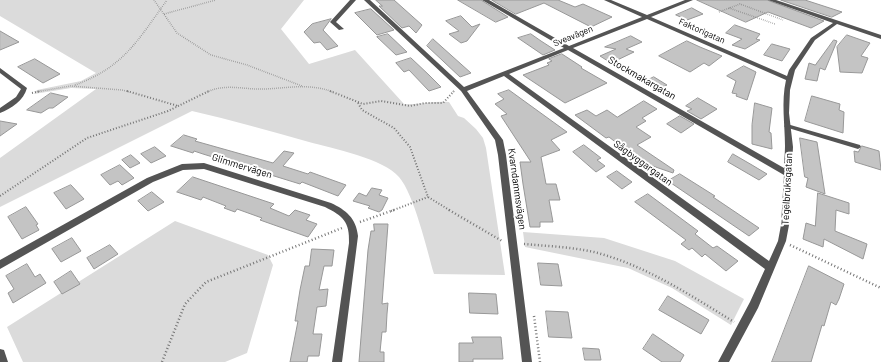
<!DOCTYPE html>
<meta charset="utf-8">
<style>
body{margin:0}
canvas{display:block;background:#fff}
</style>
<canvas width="881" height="362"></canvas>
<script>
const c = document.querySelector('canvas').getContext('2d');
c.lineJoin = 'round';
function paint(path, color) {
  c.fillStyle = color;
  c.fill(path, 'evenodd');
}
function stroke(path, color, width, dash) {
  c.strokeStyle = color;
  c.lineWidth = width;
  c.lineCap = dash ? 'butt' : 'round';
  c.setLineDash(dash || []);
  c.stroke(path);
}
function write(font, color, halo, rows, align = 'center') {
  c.font = font + ' Barlow,sans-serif';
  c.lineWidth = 4;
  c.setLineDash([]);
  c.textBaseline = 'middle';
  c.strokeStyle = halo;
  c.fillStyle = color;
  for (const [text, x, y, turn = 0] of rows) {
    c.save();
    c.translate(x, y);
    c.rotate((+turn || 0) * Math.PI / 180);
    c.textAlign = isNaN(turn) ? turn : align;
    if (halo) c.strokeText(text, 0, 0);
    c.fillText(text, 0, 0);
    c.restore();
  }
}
paint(new Path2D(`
 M0,0h304l-23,29 28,35 46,-14 49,54c15,1 29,-3 45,-2l9,14 6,2 12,11 7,9 3,10 19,127 -71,-1c-7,-24 -20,-80 -35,-97 -15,-18 -67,-29 -90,-35 -39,-11 -78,-22 -117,-31l-192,96v-49l96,-69 -25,-1 -37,6 3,-4 44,-9 15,-8 -96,-57z
 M175,221l93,34 5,10 -26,88 -22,9h-202l-16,-35z
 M523,232l81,6 71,23 69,38 -13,26 -59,-37 -44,-20 -103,-21z`), '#dbdbdb');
const building = new Path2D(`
 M376,0h18l28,25 -6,8 -7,-7 -7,2 -23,-22h3z
 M458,0h23l27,17 -12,5z
 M492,0h66l17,7 8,-3 29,13 -21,10 -47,-24 -28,11z
 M697,0h70l57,21 -13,7 -43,-16 -22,10z
 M781,0h24l37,12 -10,5z
 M692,8l11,6 -16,6 -11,-5z
 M371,9l23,21 -17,5 -22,-22z
 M461,16l11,11 8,-3 -13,17 -6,2 -12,-9 10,-3 -13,-10z
 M331,19l-8,11 15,16 -11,4 -7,-8 -6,1 -10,-11 8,-8z
 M735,25l25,9 -4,5 4,1 -15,9 -13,-4 10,-6 -16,-6z
 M0,31l19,11 -19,8z
 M388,34l19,18 -11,3 -19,-18z
 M531,34l10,7 14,9 -12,5 -25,-17z
 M847,35l23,8 -9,13 7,2 -6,15 -22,-1 -3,-25z
 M631,36l11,6 -16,7 8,3 -23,11 -11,-7 16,-7 -11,-2z
 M433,39l38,34 -11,4 -33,-31z
 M834,40l3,1 -12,29 -5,-2 -3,13 -12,-2 4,-16 6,2z
 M687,41l13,6 22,9 -13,10 -5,-3 -14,9 -31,-16z
 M772,44l18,5 -8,12 -18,-6z
 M562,54l20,13 -1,1 26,15 -42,20 -42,-28 26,-10 -2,-2 5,-2 -3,-2z
 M411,58l18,17 12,12 -12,4 -20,-21 -5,2 -8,-9z
 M35,59l25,15 -17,9 -25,-16z
 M744,66l12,6 -9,28 -11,-4 1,-2 -5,-1 4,-12 -9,-5z
 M654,77l13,8 -10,5 -13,-8z
 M509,90l58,42 -16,8 9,10 -19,7 5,27h10l4,16h-11l4,22h-13v5h-10l-7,-43 -3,-22h11l-30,-46 6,-2 -12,-10 9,-5 -6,-5z
 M51,93l17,4 -15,11h-4l-8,5 -14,-3z
 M812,96l28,8 -1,6 5,2 -1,21 -38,-12z
 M698,98l19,11 -16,10 -14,-8 5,-2 -6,-3z
 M644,101l13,8 -15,9 4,3 -10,6 15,10 -14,8 37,25 -1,3 -32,-11 -32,-25 -3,1 -31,-23 12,-5 9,6 11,-6 10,7z
 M755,103l17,5 -3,24 2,1 1,16 -20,-5v-19z
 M680,116l14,8 -13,9 -14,-9z
 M0,121l17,3 -17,12z
 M184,135l13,4 -2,2 78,22 11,-12 10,2 -11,13 25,8 2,-2 36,13 -8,11 -36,-14 -2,2 -97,-30 -9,-3 -1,2 -22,-7z
 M800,138l17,4 8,52 -19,-7 2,-9 -3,-1z
 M584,145l17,13 -4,2 8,6 -9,6 -23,-20z
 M862,146l17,5 2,19 -26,-8 -1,-11 4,1z
 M155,147l11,9 -15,7 -10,-9z
 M733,154l19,11 15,9 -8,6 -31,-18z
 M131,155l9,8 -10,5 -8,-8z
 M120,165l14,13 -12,7 -4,-4 -8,4 -9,-10z
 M617,171l15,11 -10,7 -15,-12z
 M680,174l35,22 -2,1 46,31 -10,8 -81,-55z
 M193,177l81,27 -4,4 19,8 6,-6 15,5 -4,5 11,4 -9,13 -48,-17 2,-2 -25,-9 -2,3 -11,-4 2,-2 -23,-9 -2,3 -24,-8z
 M71,185l13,14 -18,10 -12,-16z
 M372,188l10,2 -3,5 9,3 -6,12 -3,2 -11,-4 2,-2 -17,-5 6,-8 7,3z
 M152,192l12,10 -16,9 -10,-10z
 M818,193l31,10v11l-13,-4 -1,21 32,13 -4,15 -39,-20 -1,8 -20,-8 3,-16 9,3z
 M648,194l50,37 -3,3 18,14 4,-2 21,15 -12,10 -21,-17 -3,3 -10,-9 -3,2 -8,-6 5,-4 -51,-38z
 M26,207l12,17 -2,1 3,5 -17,9 -14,-22z
 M374,224h14l-6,80 6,-1 -1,11 -1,18h-4l-2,20h4v10h-25l9,-112 3,-19h3z
 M72,238l9,13 -20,11 -9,-13z
 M110,245l8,9 -24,15 -7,-11z
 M312,249l22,1 -2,16h-8l-5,24 9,-1 -2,17 -9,1 -4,27h9l-3,22h-11l-1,6h-17l8,-41h-3l5,-31 5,-24h4z
 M538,263l20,1 4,22 -21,-1z
 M27,264l8,13 5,-3 6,9 -33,20 -5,-10 6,-4 -8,-13z
 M809,266l35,18 -5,15 -3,6 -5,-3 -7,24 -2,-1 -11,37h-39z
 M71,271l9,13 -18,10 -8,-12z
 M469,293l27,1 2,20 -28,-1z
 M668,296l41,24 -8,14 -42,-24z
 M546,311l22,1 4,26 -23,-1z
 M653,334l31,21 -4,7h-18l-19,-13z
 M472,337h29l2,22h-30v3h-14v-19h14z
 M583,348l16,1 2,11h-16z`);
paint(building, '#c4c4c4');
stroke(building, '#989898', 1);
stroke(new Path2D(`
 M154,0l23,33 34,22 36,10 55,21
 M729,8l46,16
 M719,12l21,-8 43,16
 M164,14l52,-14
 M75,85c49,-18 63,-45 92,-85
 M35,92l36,-6 51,4 8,2
 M207,92c19,-9 38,-2 58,-3 24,-1 44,-6 68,3
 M453,92l1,-1`), '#767676', 1.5, [0.5, 1.5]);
stroke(new Path2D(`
 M127,91l51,15
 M330,91l33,13 18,-3 29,5 15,-3h18l11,-12
 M32,93l9,-2
 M358,103l4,7 32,18 16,19 18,50 23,14
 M0,196l87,-58 81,-27 41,-20
 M391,211l37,-14`), '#767676', 2, [1, 2]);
stroke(new Path2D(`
 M449,210l53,31
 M360,222l34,-12
 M524,244c23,2 47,3 70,8 51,13 96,43 140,70
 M790,245l91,43
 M534,316l6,46
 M162,362l23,-58 21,-22 136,-54`), '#767676', 2.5, [1, 2.5]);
paint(new Path2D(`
 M787,124l73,21 1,2 -3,2 -73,-22 -1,-1z`), '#545454');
paint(new Path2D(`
 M350,0h6l-20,22 8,7 -5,1 -9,-8z
 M364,0h6l94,87 100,-39 -82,-48h7l80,46 73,-29 -38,-17h7l36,15 38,-15h8l-42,17 136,59 2,-6 22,-32 22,-15 -65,-23h8l105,35v4l-44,-15 -22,16 -20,30 -5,20 -1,23 4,34 -4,78 -3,16 -28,67 -29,54h-11l32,-60 15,-33 -261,-193 -37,15 36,49 3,15 26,207h-10l-24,-207 -3,-15 -34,-49zM647,19l139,61c-5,22 -1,44 -1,66 0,7 -1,15 -1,22l-211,-120zM568,50l216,125 -3,50 -3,16 -9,20 -260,-187z
 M0,68l27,20c-3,12 -16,21 -27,25v-5l16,-11 5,-8 -21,-16z
 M204,163l127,40c15,7 25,15 27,33l-16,126h-10l17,-119c1,-21 -6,-27 -24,-36l-121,-38 -21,1 -30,12 -153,87v-9l147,-82 35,-14z
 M0,349l4,1 4,12h-8z`), '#545454');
write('9px', '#000', '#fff', [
 ["Faktorigatan",702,31,24],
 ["Sveavägen",573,36,-22]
]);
write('10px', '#000', '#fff', [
 ["Stockmakargatan",642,78,30],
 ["Sågbyggargatan",643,163,36],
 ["Glimmervägen",242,166,17],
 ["Kvarndammsvägen",517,189,82],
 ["Tegelbruksgatan",787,189,-87]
]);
</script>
